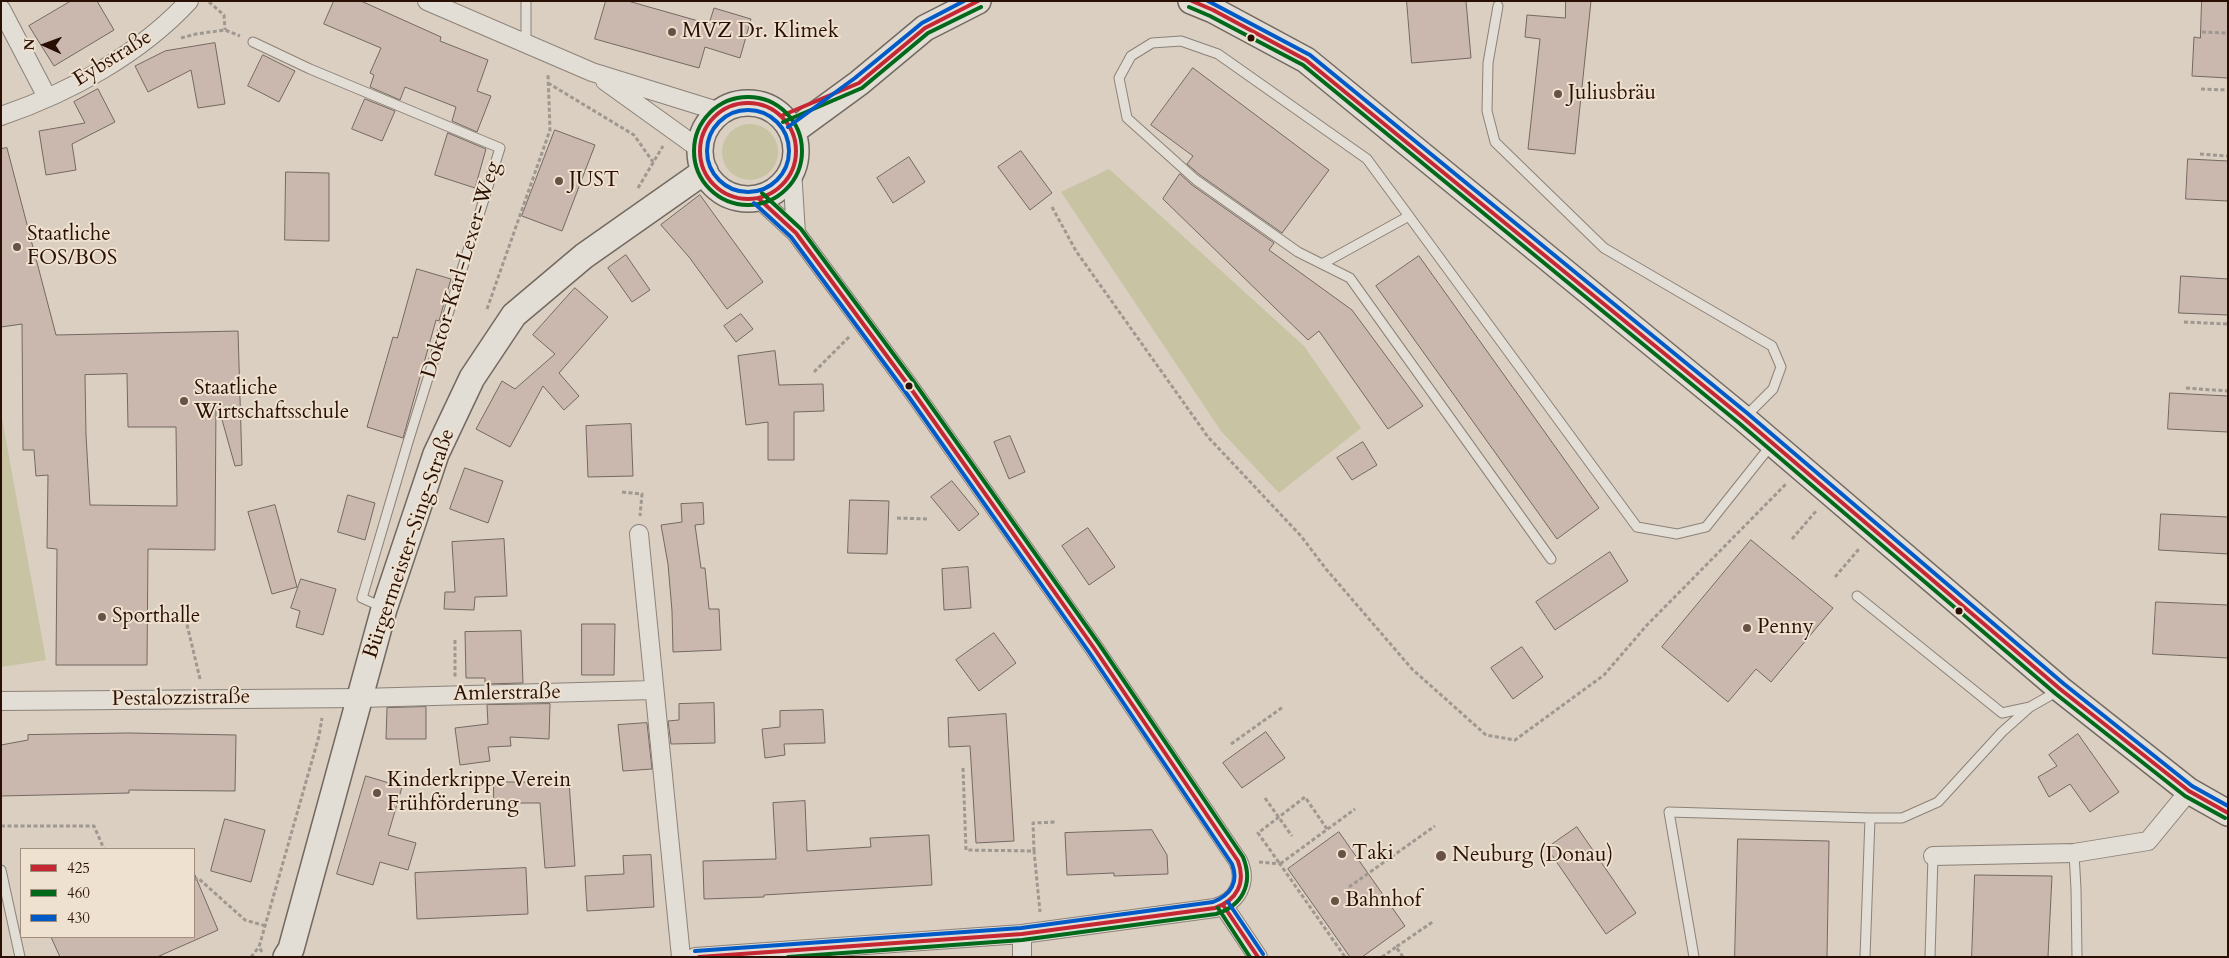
<!DOCTYPE html>
<meta charset="utf-8">
<style>
body{margin:0}
#map{position:relative;width:2229px;height:958px;overflow:hidden;background:#dacfc0;font-family:Cardo,serif}
canvas{display:block}
.frame{position:absolute;inset:0;border:2px solid #2a0f05;pointer-events:none}
.legend{position:absolute;left:20px;top:848px;width:175px;height:90px;box-sizing:border-box;background:#eee1cf;border:1px solid #a08d7e;margin:0;padding:6px 9px;list-style:none;font-size:15px;color:#2a0f05}
.legend li{display:flex;align-items:center;gap:10px;height:25px}
.legend b{width:25px;border:1px solid #a08d7e}
.north{position:absolute;left:20px;top:20px;width:50px;height:50px;-webkit-text-stroke:4px #eee1cf;paint-order:stroke;rotate:272deg;font-size:14px;font-weight:700;line-height:20px;text-align:center;color:#2a0f05}
.north::after{content:'';display:block;margin:auto;width:18px;height:22px;background:#2a0f05;clip-path:polygon(50% 0,100% 100%,50% 72%,0 100%)}
</style>
<div id="map">
<canvas width="2229" height="958"></canvas>
<div class="frame"></div>
<ul class="legend">
<li><b style="height:6px;background:#c52833"></b>425</li>
<li><b style="height:6px;background:#01691a"></b>460</li>
<li><b style="height:6px;background:#005ac8"></b>430</li>
</ul>
<div class="north">N</div>
</div>
<script>
const c = document.querySelector('canvas').getContext('2d');
c.lineJoin = 'round';
function paint(path, color) {
  c.fillStyle = color;
  c.fill(path, 'evenodd');
}
function stroke(path, color, width, dash) {
  c.strokeStyle = color;
  c.lineWidth = width;
  c.lineCap = dash ? 'butt' : 'round';
  c.setLineDash(dash || []);
  c.stroke(path);
}
function write(font, color, halo, rows, align = 'center') {
  c.font = font + ' Cardo,serif';
  c.lineWidth = 4;
  c.setLineDash([]);
  c.textBaseline = 'middle';
  c.strokeStyle = halo;
  c.fillStyle = color;
  for (const [text, x, y, turn = 0] of rows) {
    c.save();
    c.translate(x, y);
    c.rotate((+turn || 0) * Math.PI / 180);
    c.textAlign = isNaN(turn) ? turn : align;
    if (halo) c.strokeText(text, 0, 0);
    c.fillText(text, 0, 0);
    c.restore();
  }
}
paint(new Path2D(`
 M722 152a28 28 0 1 1 56 0a28 28 0 1 1-56 0Z
 M1109,169l195,177 57,82 -82,65 -58,-62 -160,-239z
 M1,413l45,247 -45,7z`), '#c7c3a3');
const building = new Path2D(`
 M71,1h26l17,29 -60,36 -25,-40z
 M334,1h27l80,36 -1,4 48,19 -11,31 14,5 -14,36 -25,-11 4,-14 -51,-20 -5,13 -30,-13 4,-12 -4,-2 11,-25 -57,-24z
 M606,1h22l81,23 5,-16 37,11 -11,39 -35,-11 -6,21 -104,-29z
 M1407,1h59l5,57 -59,5z
 M1566,1h25l-16,153 -47,-5 12,-110 -15,-2 2,-22 38,3z
 M2202,1h26v77l-36,-2 2,-39 6,1z
 M215,43l10,61 -27,4 -7,-38 -43,22 -13,-26 30,-15z
 M263,55l32,16 -16,31 -31,-16z
 M1193,68l136,102 -47,63 -82,-58 -13,-11 6,-8 -42,-31z
 M98,89l17,33 -43,22 4,26 -30,5 -7,-44 46,-8 -11,-21z
 M365,99l30,12 -13,30 -30,-12z
 M555,130l40,15 -33,86 -40,-15z
 M448,133l38,16 -11,39 -40,-13z
 M7,148l49,187 182,-4 4,134 -7,1 -18,-64h-1l-1,148 -67,-1 -1,116h-91l1,-116 -10,-1 1,-73 -12,1 -2,-26h-11l-1,-126 -21,3v-178zM127,374l1,53h48l1,79 -87,-1 -4,-70 -1,-60z
 M1021,151l31,42 -22,17 -32,-43z
 M909,157l16,25 -32,21 -16,-25z
 M2188,159l40,2v40l-42,-2z
 M286,172l43,1v68l-44,-1z
 M1180,174l12,11 82,58 -5,7 83,60 71,96 -35,23 -69,-98 -11,9 -145,-141z
 M700,195l63,87 -36,27 -38,-52 -28,-32z
 M626,255l24,35 -18,12 -24,-34z
 M1419,256l180,252 -42,31 -181,-253z
 M417,269l34,10 -12,42 -3,-1 -33,118 -36,-11 26,-90 4,1z
 M2181,276l47,3v36l-49,-2z
 M575,288l33,29 -49,56 20,23 -15,14 -21,-24 -33,61 -34,-18 26,-48 13,8 40,-35 -22,-19z
 M741,314l12,15 -17,13 -12,-16z
 M775,351l4,34 44,-1 1,27 -30,1v48h-26v-38l-22,3 -8,-69z
 M2170,393l58,3v36l-60,-3z
 M631,424l2,52 -45,1 -2,-51z
 M1010,436l15,36 -16,7 -15,-37z
 M1363,442l14,23 -25,15 -15,-22z
 M465,468l38,13 -15,42 -38,-14z
 M952,481l27,33 -20,17 -28,-34z
 M348,495l27,8 -10,37 -27,-8z
 M850,500l39,1 -2,53 -39,-1z
 M703,503l1,21 -9,1 6,43h4l4,41h10l2,41 -48,2 -1,-41 -4,-47 -7,-39 21,-3 -1,-18z
 M275,505l22,82 -25,7 -24,-82z
 M2161,514l67,3v37l-69,-4z
 M1088,528l27,39 -26,18 -27,-39z
 M504,539l3,57 -32,1 -1,13 -30,-1 1,-17h10l-3,-50z
 M1751,540l82,68 -62,74 -15,-13 -28,33 -66,-55z
 M1610,552l18,29 -73,49 -19,-28z
 M968,567l3,41 -27,2 -2,-41z
 M301,579l35,10 -13,46 -27,-8 4,-16 -9,-3z
 M2156,602l72,3v53l-75,-4z
 M582,624h33l-1,51h-32z
 M521,631l2,52 -38,1v-6h-19l-1,-46z
 M994,633l22,30 -37,28 -23,-31z
 M1522,647l21,30 -30,22 -22,-31z
 M714,703l1,40 -44,1 -3,-23 11,-1v-16z
 M550,704l-1,35 -39,-2 1,9 -23,1 2,14 -30,4 -5,-37 33,-4 -1,-19z
 M426,707v32h-40l1,-31z
 M823,710l2,33 -41,1 1,11 -20,3 -3,-29 18,-2v-16z
 M1006,714l8,127 -38,2 -6,-97 -21,1 -1,-29z
 M647,723l5,46 -29,2 -5,-46z
 M1266,732l19,26 -43,30 -19,-25z
 M128,733l108,2 -1,56 -106,-1v3l-128,3v-51l27,-5v-5z
 M2078,734l41,58 -29,20 -20,-28 -21,13 -11,-20 19,-11 -8,-11z
 M366,776l36,11 -14,48 28,8 -8,27 -28,-8 -7,23 -36,-11z
 M494,782h75l6,84 -30,2 -5,-65h-46z
 M805,801l2,50 64,-4 -1,-9 59,-3 3,50 -168,10v2l-60,2 -1,-38 73,-2 -3,-56z
 M225,819l40,11 -14,52 -40,-11z
 M1577,827l59,86 -30,21 -59,-86z
 M1152,830l15,25 1,19 -54,2v-3l-47,2 -2,-42z
 M1339,832l66,94 -43,31h-12l-62,-88z
 M1738,839l91,2 -2,116h-92z
 M651,855l3,52 -67,4 -2,-35 39,-2 -1,-18z
 M526,868l2,46 -111,5 -2,-46z
 M194,873l24,57 -61,27h-97l-9,-20h143z
 M1975,875l77,1 -4,81h-76z`);
paint(building, '#cab8af');
stroke(building, '#736960', 1);
const lane = new Path2D(`
 M1498,6l-10,57 -1,48 8,31 109,106 168,98 9,21 -8,22 -28,28
 M253,42l57,27 190,79 -92,294 -46,156 20,9
 M526,44v-43
 M1322,264l87,-48
 M1551,559l-201,-281 -52,-26 -102,-72 -69,-62 -8,-40 12,-22 21,-13 29,-2 37,13 149,105 270,368 40,7 29,-7 66,-83
 M1857,596l145,117 28,-6 28,-16
 M2074,853l2,36 1,68
 M1,870l19,87
 M1694,957l-25,-145 201,6h32l36,-16 64,-70 28,-25
 M1865,957l5,-139
 M1930,957l3,-101`);
const street = new Path2D(`
 M427,1l165,71 129,40
 M1,9l46,88
 M605,81l96,69
 M1,116c68,-23 139,-62 188,-115
 M792,170l4,63
 M639,534l42,423
 M1,701l359,-3 293,-8
 M1933,856l141,-3 74,-12 41,-50
 M1223,905l35,52
 M695,957l327,-23 193,-26c22,-6 33,-26 23,-47l-144,-213 -185,-262 -113,-153 -38,-35
 M1022,957v-23`);
const secondary = new Path2D(`
 M1191,1l22,9 93,50 437,358 317,271 129,102 39,22
 M700 151a48 48 0 1 1 96 0a48 48 0 1 1-96 0Z
 M792,132l67,-49 66,-55 53,-27
 M286,957l5,-8 93,-340 52,-155 36,-76 42,-63 70,-59 121,-85`);
stroke(lane, '#8c8278', 11);
stroke(street, '#8c8278', 20);
stroke(secondary, '#736960', 28);
stroke(new Path2D(`
 M209,2l15,13 1,15
 M2202,32l26,1
 M181,38l15,-4 29,-4 15,6
 M548,83l86,52 19,27
 M2201,89l27,1
 M2200,154l28,2
 M638,188l25,-42
 M1052,207l24,44 132,186 93,99 25,33 86,100 74,66 29,5 89,-65 43,-50 139,-141
 M487,309l63,-179 -2,-56
 M2184,322l44,2
 M814,372l35,-35
 M2186,388l42,3
 M622,492l20,2 -2,22
 M897,518l31,1
 M1792,539l25,-29
 M1835,577l24,-28
 M184,612l16,67
 M455,640v37
 M1231,744l52,-37
 M963,768l3,82 68,1 6,61
 M1265,798l27,38
 M1,826h93l10,23
 M1327,829l-22,-32 -47,36 22,31 75,-55
 M1034,851l-1,-28 24,-1
 M1259,862l21,2 65,93
 M194,880l4,-2 47,42 21,6
 M1349,887l86,-61
 M262,952l-3,-5 60,-211 3,-18
 M251,957l8,-10
 M1382,957l14,-10
 M1403,957l-7,-10 38,-26`), '#9f9891', 3, [4, 2.5]);
stroke(lane, '#e2ddd5', 9);
stroke(street, '#e2ddd5', 18);
stroke(secondary, '#e2ddd5', 25);
stroke(new Path2D(`
 M1192,1l21,9 93,50 437,358 317,271 129,102 39,22
 M700 151a48 48 0 1 1 96 0a48 48 0 1 1-96 0Z
 M781,116l78,-33 66,-55 53,-27
 M1223,905l35,52
 M699,957l323,-23 193,-26c22,-8 31,-25 23,-47l-144,-213 -185,-262 -113,-153 -38,-35`), '#c52833', 4);
stroke(new Path2D(`
 M1189,7l21,9 93,49 436,358 317,271 129,102 40,22
 M694 151a54 54 0 1 1 108 0a54 54 0 1 1-108 0Z
 M783,122l79,-34 66,-55 53,-26
 M762,193l39,36 113,153 185,262 144,213c11,27 -1,49 -27,57l-194,26 -234,17
 M1218,908l32,49`), '#01691a', 4);
stroke(new Path2D(`
 M1208,1l102,54 437,358 317,271 128,102 36,20
 M707 151a41 41 0 1 1 82 0a41 41 0 1 1-82 0Z
 M788,127l67,-49 67,-55 42,-22
 M1228,902l35,52
 M695,951l326,-23 192,-26c18,-7 26,-20 19,-38l-143,-212 -185,-262 -113,-153 -37,-34`), '#005ac8', 4);
for (const [x, y, r, color] of [
 [672,32,5,"#685246"],
 [1251,38,4.5,"#2a0f05"],
 [1558,94,5,"#685246"],
 [559,181,5,"#685246"],
 [17,247,5,"#685246"],
 [909,386,4.5,"#2a0f05"],
 [184,401,5,"#685246"],
 [1959,611,4.5,"#2a0f05"],
 [102,617,5,"#685246"],
 [1747,628,5,"#685246"],
 [377,793,5,"#685246"],
 [1342,854,5,"#685246"],
 [1441,856,6,"#685246"],
 [1335,901,5,"#685246"]
]) {
  const dot = new Path2D();
  dot.arc(x, y, r, 0, 2 * Math.PI);
  c.fillStyle = color;
  c.fill(dot);
  stroke(dot, '#eee1cf', 2);
}
write('21px', '#2a0f05', '#eee1cf', [
 ["MVZ Dr. Klimek",682,32],
 ["Juliusbräu",1568,94],
 ["JUST",569,181],
 ["Staatliche",27,235],
 ["FOS/BOS",27,259],
 ["Staatliche",194,389],
 ["Wirtschaftsschule",194,413],
 ["Sporthalle",112,617],
 ["Penny",1757,628],
 ["Kinderkrippe Verein",387,781],
 ["Frühförderung",387,805],
 ["Taki",1352,854],
 ["Neuburg (Donau)",1452,856],
 ["Bahnhof",1345,901]
], 'left');
write('21px', '#2a0f05', '#eee1cf', [
 ["Eybstraße",113,59,-32],
 ["Doktor-Karl-Lexer-Weg",462,270,-73],
 ["Bürgermeister-Sing-Straße",410,544,-71],
 ["Amlerstraße",507,694,-1],
 ["Pestalozzistraße",181,699,-1]
]);
</script>
